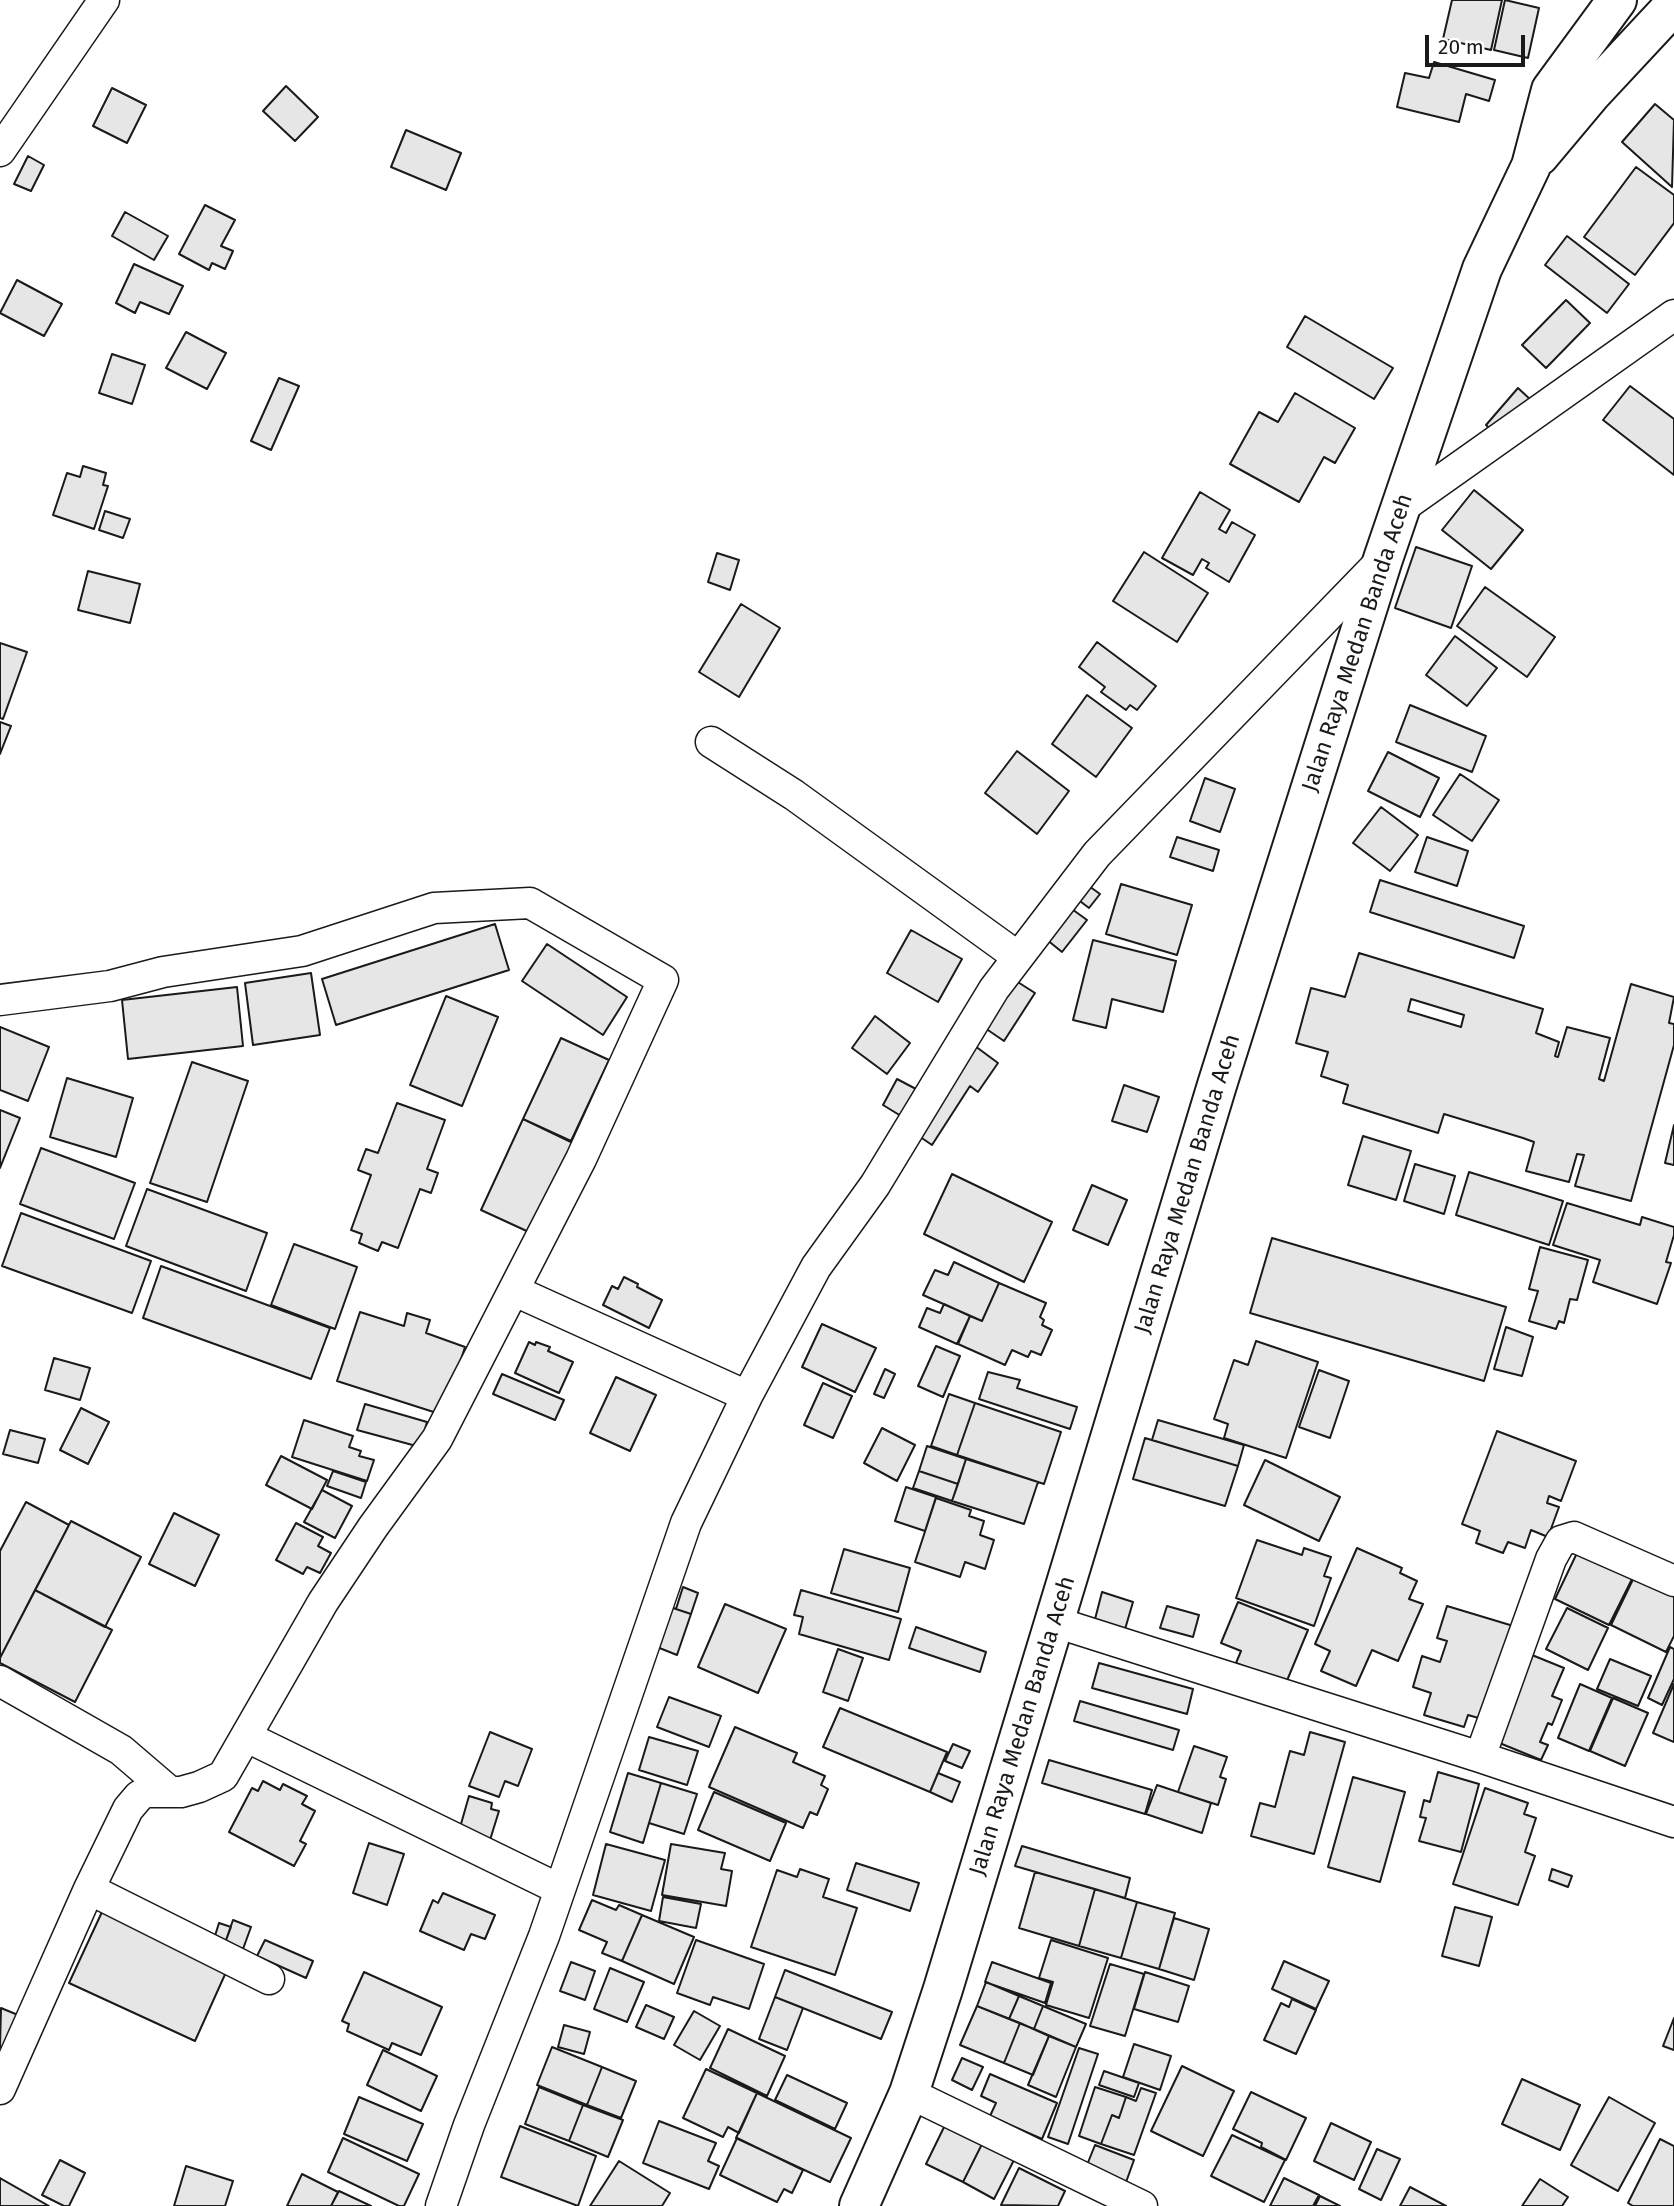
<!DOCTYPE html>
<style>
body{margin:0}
#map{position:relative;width:1674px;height:2206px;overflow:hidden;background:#fff;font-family:"Fira Sans",sans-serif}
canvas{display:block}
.scale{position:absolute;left:1425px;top:35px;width:100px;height:32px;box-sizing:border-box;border:4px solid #1a1a1a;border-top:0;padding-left:9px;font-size:21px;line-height:24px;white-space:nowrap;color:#1a1a1a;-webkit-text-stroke:5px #fff;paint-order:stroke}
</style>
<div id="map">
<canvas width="1674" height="2206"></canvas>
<div class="scale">20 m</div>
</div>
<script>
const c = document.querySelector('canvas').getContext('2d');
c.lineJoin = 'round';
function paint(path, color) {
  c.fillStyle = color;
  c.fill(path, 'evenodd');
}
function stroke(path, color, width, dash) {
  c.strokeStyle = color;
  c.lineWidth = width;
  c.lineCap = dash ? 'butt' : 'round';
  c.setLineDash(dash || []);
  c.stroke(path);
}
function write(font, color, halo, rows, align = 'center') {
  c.font = font + ' "Fira Sans",sans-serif';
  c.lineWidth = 5;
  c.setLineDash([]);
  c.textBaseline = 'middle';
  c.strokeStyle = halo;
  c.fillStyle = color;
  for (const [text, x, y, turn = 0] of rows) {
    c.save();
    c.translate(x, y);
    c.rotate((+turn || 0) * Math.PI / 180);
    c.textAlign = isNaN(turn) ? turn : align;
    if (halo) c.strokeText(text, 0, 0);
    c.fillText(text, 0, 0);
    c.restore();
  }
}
const building = new Path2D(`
 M1452,0h50l-11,50 -48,-11z
 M1505,0l34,8 -11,50 -34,-8z
 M1434,62l61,18 -6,21 -23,-7 -7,28 -62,-15 8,-34 24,5z
 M286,86l32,31 -23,24 -32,-30z
 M112,88l34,17 -19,38 -34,-17z
 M1655,104l19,16 -2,67 -50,-45z
 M406,130l55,23 -15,37 -55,-23z
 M28,156l16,9 -13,26 -17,-7z
 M1636,167l38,28v28l-39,52 -51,-38z
 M205,205l30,15 -14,26 12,5 -8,18 -13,-6 -3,7 -30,-16z
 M125,212l43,24 -14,24 -42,-24z
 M1567,236l62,48 -22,29 -62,-48z
 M134,264l49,22 -14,28 -29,-12 -5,11 -19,-10z
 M17,280l45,24 -18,32 -44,-23z
 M1566,300l24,23 -44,45 -24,-23z
 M1305,316l88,52 -19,31 -87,-52z
 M186,332l40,21 -19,36 -41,-21z
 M112,354l33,11 -13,39 -33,-11z
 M279,378l20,8 -28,64 -20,-9z
 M1630,386l44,33v56l-71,-55z
 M1518,388l15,14 -32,37 -15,-14z
 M1295,393l60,35 -20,35 -11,-6 -25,45 -69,-38 29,-52 19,10z
 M83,466l23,7 -3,12 5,1 -14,43 -41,-14 14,-42 13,4z
 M1474,490l49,40 -32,39 -49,-39z
 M1200,492l30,18 -11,19 7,4 6,-11 23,13 -26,47 -23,-14 3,-5 -7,-4 -9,16 -31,-17z
 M105,511l25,8 -7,19 -24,-8z
 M1416,547l56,19 -21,62 -56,-20z
 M1144,552l64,41 -31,49 -64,-41z
 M717,553l22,7 -9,30 -22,-8z
 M88,571l52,13 -10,39 -52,-13z
 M1485,587l70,50 -28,40 -70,-51z
 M741,604l39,24 -41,69 -40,-25z
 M1455,636l42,32 -30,38 -41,-31z
 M1097,642l59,44 -19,24 -7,-5 -4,5 -25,-18 4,-5 -26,-20z
 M0,643l27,9 -24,67 -3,-1z
 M1087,695l45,33 -36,49 -44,-33z
 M1410,705l76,31 -14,36 -76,-30z
 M0,722l11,4 -11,28z
 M1017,751l52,40 -32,43 -52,-41z
 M1388,752l51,26 -19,39 -52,-26z
 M1460,774l39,26 -27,41 -39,-26z
 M1205,778l30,11 -15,43 -30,-11z
 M1381,807l37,28 -28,36 -37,-28z
 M1177,837l42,13 -6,21 -43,-14z
 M1427,837l41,14 -11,35 -42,-14z
 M1380,880l144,46 -10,32 -144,-46z
 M1082,881l18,13 -11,14 -17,-13z
 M1121,884l71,21 -15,50 -71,-21z
 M1065,904l22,16 -25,32 -21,-17z
 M495,924l14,46 -173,55 -14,-46z
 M911,930l51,29 -24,43 -51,-29z
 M1093,940l83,21 -13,51 -51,-13 -6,29 -33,-8z
 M547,944l80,53 -24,38 -81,-54z
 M1359,953l184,56 -7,24 23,9 -4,14 3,1 9,-30 43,11 -11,41 5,2 27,-97 43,13 -5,26 5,1v21l-43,156 -56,-15 9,-31 -7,-1 -8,28 -43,-11 8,-29 -11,-4 -79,-24 -6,19 -95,-30 5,-18 -27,-9 7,-24 -32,-9 15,-55 34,9zM1411,999l53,16 -3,12 -53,-16z
 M311,973l9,62 -67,10 -8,-62z
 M1013,979l22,14 -31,48 -22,-15z
 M237,987l6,59 -115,13 -6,-59z
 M446,996l52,21 -36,89 -52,-21z
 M875,1016l35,27 -23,31 -35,-26z
 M0,1027l49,20 -21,54 -28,-11z
 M561,1038l48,22 -38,81 -48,-22z
 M971,1043l27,20 -20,29 -8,-6 -38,59 -19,-13z
 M192,1062l56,19 -41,121 -57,-19z
 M67,1078l66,20 -17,59 -66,-20z
 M897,1079l19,10 -15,27 -18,-11z
 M1124,1085l35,12 -12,35 -35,-11z
 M397,1103l48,17 -18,49 11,4 -7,20 -11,-4 -22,59 -16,-6 -4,9 -19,-8 3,-9 -11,-4 20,-55 -13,-5 8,-21 12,4z
 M0,1110l20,8 -20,50z
 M523,1119l50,24 -42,90 -50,-23z
 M1674,1125v40l-9,-2z
 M1363,1136l48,15 -15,49 -48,-15z
 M41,1148l94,35 -21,56 -94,-35z
 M1415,1164l40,12 -11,38 -40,-13z
 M1469,1172l94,29 -14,44 -93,-30z
 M952,1174l100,48 -28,60 -100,-48z
 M1092,1185l35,15 -19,45 -35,-15z
 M147,1189l120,44 -21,58 -120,-45z
 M1567,1203l73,22 2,-8 32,10v8l-8,27 5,1 -14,41 -64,-22 7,-22 -47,-15z
 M21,1213l130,48 -19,52 -130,-47z
 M1272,1238l234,69 -22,74 -234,-68z
 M294,1244l63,23 -22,62 -64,-24z
 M1540,1247l48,13 -11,40 -7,-1 -6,24 -5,-2 -3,8 -27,-8 9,-30 -9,-2z
 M954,1262l45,21 -17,38 -59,-26 12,-25 13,5z
 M161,1266l169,62 -19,51 -168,-61z
 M624,1277l14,7 -1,3 25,13 -13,28 -46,-23 9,-19 6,3z
 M999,1283l47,20 -6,14 4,3 -2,5 10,5 -11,25 -10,-4 -3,6 -16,-7 -7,15 -47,-21 12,-28 12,5z
 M944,1304l26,12 -13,28 -38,-17 8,-19 13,5z
 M360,1312l44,14 3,-13 23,7 -4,13 39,14 -22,68 -106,-34z
 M822,1324l54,24 -21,44 -53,-25z
 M1506,1327l27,10 -11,39 -28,-7z
 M1256,1341l62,21 -32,96 -62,-20 4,-14 -14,-5 20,-59 14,5z
 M529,1342l6,3 1,-3 14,5 -2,4 25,11 -14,31 -44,-20z
 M936,1346l24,10 -17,41 -25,-11z
 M54,1358l36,10 -10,32 -35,-10z
 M885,1369l10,5 -11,24 -10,-4z
 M1319,1370l30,11 -19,57 -31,-11z
 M988,1372l32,8 -3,8 60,19 -7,22 -91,-30z
 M502,1374l62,26 -9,20 -62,-26z
 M616,1377l40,18 -26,56 -40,-18z
 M823,1383l29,13 -19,42 -29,-13z
 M949,1394l26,9 -18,52 -26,-9z
 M975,1403l86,29 -17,52 -87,-29z
 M365,1404l62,18 -7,25 -63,-17z
 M81,1408l28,14 -21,42 -28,-14z
 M304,1420l49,16 -4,11 12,4 -2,5 15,4 -7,21 -75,-24z
 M1158,1420l86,25 -6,21 -86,-26z
 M882,1428l33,17 -18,36 -33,-18z
 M10,1430l35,9 -7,24 -35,-9z
 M1497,1431l79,30 -15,40 -12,-5 -2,7 12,4 -11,30 -17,-7 -6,18 -17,-6 -5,11 -27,-10 4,-12 -18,-7z
 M1145,1438l93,28 -13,40 -92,-27z
 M927,1446l39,13 -8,25 -39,-13z
 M281,1456l46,24 -15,29 -46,-24z
 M966,1459l72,23 -14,42 -72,-23z
 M1265,1460l75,37 -21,44 -75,-36z
 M333,1471l33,11 -5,16 -34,-12z
 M919,1471l39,13 -6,17 -39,-13z
 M906,1487l30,10 -11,34 -30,-10z
 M322,1490l30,16 -17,32 -31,-16z
 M936,1498l35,12 -2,6 15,5 -4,14 14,5 -9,29 -20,-7 -5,15 -45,-15z
 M26,1502l43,23 -69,133v-107z
 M174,1513l45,22 -24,51 -46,-22z
 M71,1521l70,36 -36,70 -70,-37z
 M296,1523l27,14 -5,9 13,7 -11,20 -13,-6 -4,7 -27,-14z
 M1257,1540l45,15 2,-7 27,9 -7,19 7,2 -17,48 -78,-28z
 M1357,1548l45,20 -2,5 17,8 -8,18 14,5 -25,57 -26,-11 -16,36 -35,-15 9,-20 -15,-7z
 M844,1549l66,19 -12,44 -67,-19z
 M1577,1553l55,26 -23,46 -54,-26z
 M1638,1569l36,14v53l-8,16 -55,-27z
 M683,1587l15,6 -7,21 -15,-5z
 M35,1590l77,40 -37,72 -75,-39v-5z
 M801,1590l100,29 -12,41 -90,-26 4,-17 -9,-2z
 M1102,1592l31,10 -10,34 -30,-9z
 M1238,1602l70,28 -22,53 -50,-20 5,-12 -20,-8z
 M725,1604l61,25 -28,64 -60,-26z
 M1167,1606l32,9 -6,22 -33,-9z
 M1447,1606l73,22 -38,91 -14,-4 -4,12 -40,-12 7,-22 -18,-6 9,-31 18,6 7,-21 -10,-3z
 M670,1607l21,7 -14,41 -20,-8z
 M1567,1608l41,20 -20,42 -42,-21z
 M916,1627l70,25 -6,20 -71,-24z
 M1670,1647l4,2v30l-12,26 -14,-7z
 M838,1649l25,9 -15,43 -25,-9z
 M1532,1655l32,13 -12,28 10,4 -10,25 -4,-2 -8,19 8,3 -7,15 -44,-18z
 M1610,1659l41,17 -13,30 -41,-17z
 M1099,1663l94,26 -6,25 -95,-26z
 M1580,1684l32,14 -23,53 -31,-13z
 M1674,1684v58l-21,-9z
 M669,1697l52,19 -12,31 -52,-20z
 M1613,1698l35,15 -23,53 -35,-15z
 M1080,1701l99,29 -6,20 -99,-29z
 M840,1708l107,44 -17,40 -107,-45z
 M735,1727l62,26 -4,9 32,14 -4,9 7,4 -11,26 -7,-3 -7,16 -94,-41z
 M490,1732l42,17 -14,37 -13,-5 -6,16 -30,-11z
 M1310,1732l35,10 -31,112 -63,-18 9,-33 15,4 15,-56 14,4z
 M649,1737l49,14 -11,34 -48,-15z
 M953,1744l17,7 -8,17 -17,-7z
 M1194,1746l33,11 -7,20 6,2 -8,26 -40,-13z
 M1049,1760l103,30 -7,24 -103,-31z
 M1438,1772l41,12 -18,68 -42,-11 7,-23 -6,-1 4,-17 6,2z
 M628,1773l33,10 -18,60 -33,-11z
 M938,1773l22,9 -8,20 -22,-10z
 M1353,1777l52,15 -25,90 -52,-15z
 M263,1781l17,9 3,-6 24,12 -5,8 13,7 -15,30 6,3 -12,22 -65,-34 23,-44 6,3z
 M661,1783l36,11 -13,40 -35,-11z
 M1157,1785l54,18 -9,30 -56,-19z
 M1485,1788l43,15 -4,11 12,4 -11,34 10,4 -17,49 -65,-21z
 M714,1792l72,31 -16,38 -72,-31z
 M469,1796l23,7 -1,6 8,2 -9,29 -31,-9z
 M369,1843l35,11 -17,51 -34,-12z
 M606,1844l59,16 -14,51 -58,-16z
 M671,1844l54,9 -4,16 11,2 -6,35 -64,-11z
 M1022,1846l108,32 -5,20 -110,-32z
 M856,1863l63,20 -9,28 -63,-21z
 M800,1869l29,10 -6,18 34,11 -22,67 -84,-28 26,-77 20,7z
 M1552,1869l20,7 -4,11 -19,-7z
 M1035,1872l60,17 -16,57 -60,-18z
 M1095,1889l42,13 -16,56 -42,-12z
 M443,1893l52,22 -10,24 -14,-5 -7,16 -44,-19 13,-31 5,3z
 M663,1897l38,7 -5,24 -37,-7z
 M592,1900l24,10 3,-5 23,10 -20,46 -20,-8 5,-11 -28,-12z
 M1137,1902l38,11 -16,56 -38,-11z
 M1455,1907l37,10 -13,49 -37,-10z
 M102,1912l125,58 -32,71 -126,-58z
 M642,1915l52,22 -20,47 -52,-23z
 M1174,1918l35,11 -15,51 -35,-11z
 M233,1920l18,7 -8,22 -18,-6z
 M219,1923l12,4 -6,16 -11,-4z
 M265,1940l48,21 -7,17 -49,-22z
 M696,1940l68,24 -15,45 -36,-12 -3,8 -33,-12z
 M1051,1940l57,18 -19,60 -43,-13 7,-23 -14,-4z
 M1284,1961l45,20 -13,28 -44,-20z
 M571,1962l24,9 -10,29 -25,-9z
 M992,1962l59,21 -6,20 -60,-21z
 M1110,1964l34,10 -19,62 -35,-10z
 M610,1968l34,14 -17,40 -33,-13z
 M785,1970l107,42 -11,27 -106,-42z
 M364,1972l78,35 -21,48 -29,-12 -3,7 -42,-19 2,-7 -7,-3z
 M1145,1972l44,14 -11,36 -44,-13z
 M986,1982l33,14 -10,23 -32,-13z
 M1019,1996l24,10 -9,23 -25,-10z
 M775,1997l28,11 -16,42 -28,-11z
 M1292,1999l24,11 -20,44 -32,-14 17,-37 8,4z
 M646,2005l28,12 -10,22 -28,-12z
 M977,2006l43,17 -16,40 -44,-18z
 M1043,2006l43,18 -10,23 -42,-18z
 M1,2008l17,7 -14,33 -4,-1z
 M694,2011l26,15 -20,34 -26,-15z
 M1674,2018v32l-11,-4z
 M1020,2023l29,13 -16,39 -29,-12z
 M564,2025l26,7 -6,22 -26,-7z
 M728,2029l57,27 -18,40 -57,-28z
 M1049,2036l27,11 -20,50 -28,-12z
 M1134,2044l37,12 -11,34 -37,-13z
 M552,2047l50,20 -15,38 -50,-20z
 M1079,2048l19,6 -30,90 -20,-7z
 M383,2050l54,26 -16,35 -54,-26z
 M962,2058l21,9 -11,23 -20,-10z
 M1182,2066l52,25 -31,65 -52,-25z
 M602,2067l34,14 -15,37 -34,-13z
 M706,2069l51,24 -18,40 -11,-6 -5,10 -40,-19z
 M1104,2071l35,12 -5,14 -35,-12z
 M990,2074l67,29 -15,36 -52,-23 6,-13 -15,-7z
 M787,2075l60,28 -12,26 -60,-29z
 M1522,2079l58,26 -20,45 -58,-26z
 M539,2087l44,18 -14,36 -44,-17z
 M1095,2087l31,10 -7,21 -7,-3 -11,29 -22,-8z
 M1141,2088l15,5 -22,62 -33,-11 11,-29 7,3 7,-21 10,4z
 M1251,2092l55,26 -20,42 -25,-13 1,-4 -29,-14z
 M757,2093l94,45 -21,44 -94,-44z
 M359,2097l64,27 -16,37 -63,-27z
 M1609,2097l46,26 -37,68 -47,-26z
 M583,2105l40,15 -15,37 -39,-16z
 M659,2121l57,22 -8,18 11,5 -10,23 -66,-26z
 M947,2121l37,19 -21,42 -37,-18z
 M1331,2123l40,19 -17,38 -40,-19z
 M520,2126l76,30 -18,50 -77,-29z
 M1232,2135l53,25 -21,42 -53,-26z
 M343,2138l76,36 -15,32h-5l-71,-34z
 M737,2138l66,32 -11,23 -8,-4 -7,13 -57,-27z
 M1660,2139l14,7v60h-41l-5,-3z
 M982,2144l32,16 -20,39 -31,-17z
 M1095,2145l39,15 -9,25 -40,-15z
 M1377,2149l23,10 -19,41 -22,-11z
 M60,2160l25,13 -16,33h-5l-22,-11z
 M619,2161l51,32 -8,13h-72z
 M186,2166l47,15 -8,25h-51z
 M1019,2168l46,23 -7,15 -57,-1z
 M302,2174l36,18 -7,14h-44z
 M0,2178l49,28h-49z
 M1284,2178l35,17 -6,11h-43z
 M1540,2179l28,18 -6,9h-40z
 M1410,2187l36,19h-46z
 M339,2191l32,15h-40z
 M1320,2196l20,10h-25z`);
paint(building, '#e6e6e6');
stroke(building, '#1a1a1a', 2);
const minor = new Path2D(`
 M0,151l104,-151
 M1400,509l274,-194
 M711,742l83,53 224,162
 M0,1000l110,-14 53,-14 139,-21 132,-43 96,-5 133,77 -82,179 -144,280 -64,88 -50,75 -100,174 -24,11 -18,5h-35l-7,4 -11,13 -39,80 -89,200
 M515,1291l232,105
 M1055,1622l425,135 194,65
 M0,1681l121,69 49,42
 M247,1737l312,152
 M1480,1757l71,-198 10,-18 13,-4 100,44
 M89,1889l180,90
 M909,2093l233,113
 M441,2206l28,-81 75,-189 142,-413 61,-127 69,-129 59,-82 119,-196 103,-135 284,-293`);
const trunk = new Path2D(`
 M1539,156l52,-62 83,-89
 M859,2206l50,-113 34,-104 274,-904 166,-526 99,-290 49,-103 20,-76 66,-90`);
stroke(minor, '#1a1a1a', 33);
stroke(trunk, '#1a1a1a', 42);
stroke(minor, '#fff', 30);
stroke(trunk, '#fff', 38);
write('23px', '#1a1a1a', '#fff', [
 ["Jalan Raya Medan Banda Aceh",1358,643,-72],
 ["Jalan Raya Medan Banda Aceh",1188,1184,-73],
 ["Jalan Raya Medan Banda Aceh",1023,1726,-73]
]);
</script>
